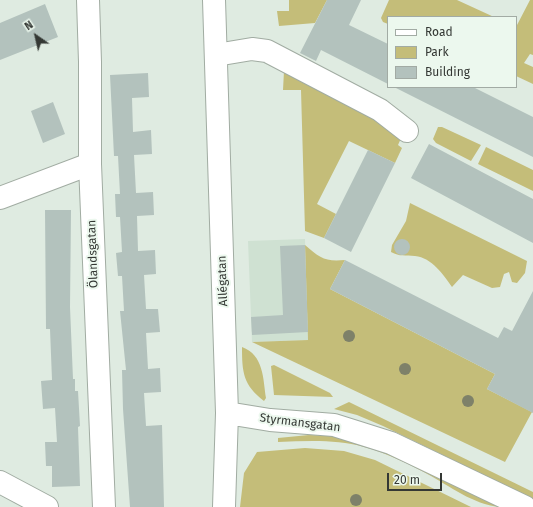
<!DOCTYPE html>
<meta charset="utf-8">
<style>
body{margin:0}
#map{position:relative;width:533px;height:507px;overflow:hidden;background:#dfebe1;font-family:"Fira Sans",sans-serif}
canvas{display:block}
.legend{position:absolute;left:387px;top:16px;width:130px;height:72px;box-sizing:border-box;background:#ecf8ee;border:1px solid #a2aba4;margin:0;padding:5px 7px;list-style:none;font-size:12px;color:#343834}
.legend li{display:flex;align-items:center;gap:8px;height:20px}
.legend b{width:20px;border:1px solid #a2aba4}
.north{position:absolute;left:16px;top:16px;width:40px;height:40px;-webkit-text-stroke:3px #ecf8ee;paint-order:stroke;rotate:326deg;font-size:11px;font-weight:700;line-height:16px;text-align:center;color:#343834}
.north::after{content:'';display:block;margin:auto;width:14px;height:18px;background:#343834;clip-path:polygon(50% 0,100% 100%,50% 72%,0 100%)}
.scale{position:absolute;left:387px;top:473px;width:55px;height:18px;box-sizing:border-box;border:2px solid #343834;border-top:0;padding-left:5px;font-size:12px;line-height:14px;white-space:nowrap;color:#343834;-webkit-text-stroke:3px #ecf8ee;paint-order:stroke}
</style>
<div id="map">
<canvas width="533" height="507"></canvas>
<ul class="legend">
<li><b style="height:5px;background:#fff"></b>Road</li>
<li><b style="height:11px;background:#c4bd79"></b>Park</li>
<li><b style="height:11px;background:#b3c2bd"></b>Building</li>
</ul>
<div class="north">N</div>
<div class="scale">20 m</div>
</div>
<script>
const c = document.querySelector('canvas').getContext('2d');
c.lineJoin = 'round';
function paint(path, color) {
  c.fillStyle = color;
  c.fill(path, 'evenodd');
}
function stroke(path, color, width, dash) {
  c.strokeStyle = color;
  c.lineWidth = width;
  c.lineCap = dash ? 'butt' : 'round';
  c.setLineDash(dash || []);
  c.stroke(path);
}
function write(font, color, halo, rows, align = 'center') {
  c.font = font + ' "Fira Sans",sans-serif';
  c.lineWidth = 4;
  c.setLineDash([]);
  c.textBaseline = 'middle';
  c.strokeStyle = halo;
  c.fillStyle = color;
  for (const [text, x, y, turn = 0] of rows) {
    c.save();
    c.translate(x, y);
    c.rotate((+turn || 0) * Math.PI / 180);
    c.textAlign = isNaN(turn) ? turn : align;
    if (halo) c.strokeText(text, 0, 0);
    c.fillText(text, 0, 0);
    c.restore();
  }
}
paint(new Path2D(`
 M305,239l3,101 -56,2 -4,-101z`), '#cfe1d2');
paint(new Path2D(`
 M289,0h38l-12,23 -36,3 -2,-15h12z
 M389,0h68l37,17h-106v7l-5,-2 -2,-4z
 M530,0h3v55l-3,-1 -6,9 9,4v17l-17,-8v-49z
 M284,71l96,43 22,22 -4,9 4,3 -7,15 -46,-22 -32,63 19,10 -12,24 -19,-7 -4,-141h-18z
 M438,127h4l39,18 -10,16 -35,-18 -3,-4z
 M486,147l47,23v21l-55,-27z
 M410,203l117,58 -2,12 -8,10 -5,-1 -3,-10 -5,2 -4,13 -8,1 -29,-13 -11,12c-9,-13 -20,-29 -37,-31 -10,-1 -15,1 -24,-4l1,-7 14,-24z
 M305,245c15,13 20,17 40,15l-15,29 165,85 -8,15 45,23 -27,50 -253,-120 56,-2z
 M242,347c22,8 21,32 24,51l-2,3c-21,-16 -22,-29 -22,-54z
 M274,365l56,28 3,4 -59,-2 -3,-29z
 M349,402l184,90v7l-150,-73 -26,-11 -23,-6z
 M309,435l25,1 30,6 140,65c-26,0 -50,-18 -73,-31 -20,-11 -44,-23 -67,-29 -28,-8 -57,-6 -86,-5v-4z
 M305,448l39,3 31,9 96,47h-231l4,-34 13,-21z`), '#c4bd79');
paint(new Path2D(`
 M327,0h34l-12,25 39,19v40l-67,-34 -5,11 -16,-8z
 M45,4l13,33 -58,23v-37z
 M148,73l1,24 -17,1 1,34 18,-2 1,24 -18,1 2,38 17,-1 1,23 -17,1 1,35 17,-1 1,24 -12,1 2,34h12l2,23 -14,1 2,36 12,-1 1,24 -17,1 2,33 16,-1 2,82h-34l-7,-98 -1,-39h4l-6,-59h4l-2,-35h-4l-2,-23 6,-1 -2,-35h-4l-1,-23h5l-2,-38h-4l-4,-81z
 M394,87h79l60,30v40z
 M53,102l12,32 -22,9 -12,-32z
 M429,144l104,55v44l-122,-65z
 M368,150l27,13 -44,89 -27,-14z
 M45,210h26l-1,97 3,72h2v12h3l2,35 -2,1 2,59 -28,1v-21h-6l-1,-24h12l-2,-34 -12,1 -2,-28 11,-1 -2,-51h-4z
 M394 247a8 8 0 1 1 16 0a8 8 0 1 1-16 0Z
 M305,245l3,87 -56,3 -1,-18 32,-2 -3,-69z
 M345,260l153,78 6,-11 8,4 21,-40v122l-46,-24 8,-15 -165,-85z`), '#b3c2bd');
const minor = new Path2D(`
 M88,0l2,62v102l14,343
 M214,0l13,413 -3,94
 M216,55l36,-6 15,2 113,59 27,21
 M0,198l90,-34
 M227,413l43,7 64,5 57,18 134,64
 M0,482l47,25`);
stroke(minor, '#a1aca2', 24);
stroke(minor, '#fff', 22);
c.fillStyle = '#7e8169';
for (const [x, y] of [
 [349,336],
 [405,369],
 [468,401],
 [356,500]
]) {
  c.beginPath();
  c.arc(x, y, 6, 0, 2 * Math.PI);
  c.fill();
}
write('12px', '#343834', '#ecf8ee', [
 ["Ölandsgatan",93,254,-92],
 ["Allégatan",223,281,-92],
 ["Styrmansgatan",300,423,7]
]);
</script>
